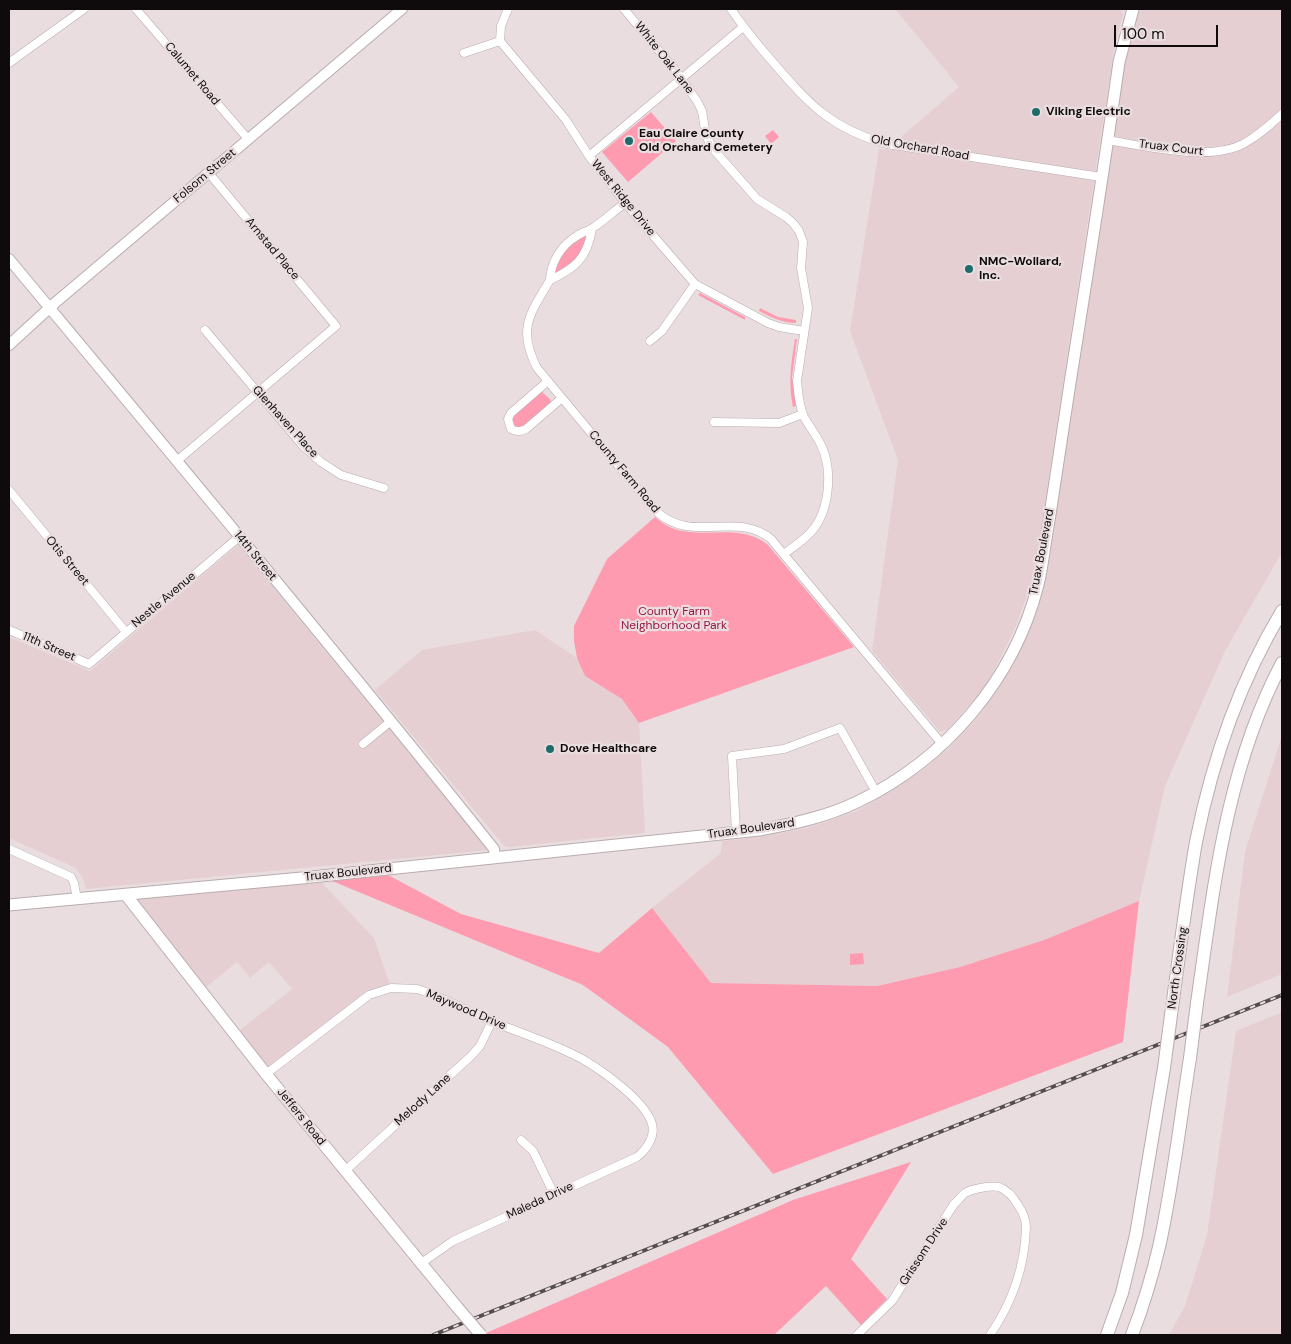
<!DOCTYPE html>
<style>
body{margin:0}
#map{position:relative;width:1291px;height:1344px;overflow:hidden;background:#eadddf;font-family:"DM Sans",sans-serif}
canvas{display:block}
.frame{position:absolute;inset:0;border:10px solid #0f0b0c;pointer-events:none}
.scale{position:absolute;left:1114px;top:25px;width:104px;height:22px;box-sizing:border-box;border:2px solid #0f0b0c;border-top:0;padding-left:6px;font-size:15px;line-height:18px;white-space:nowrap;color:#0f0b0c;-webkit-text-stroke:4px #eadddf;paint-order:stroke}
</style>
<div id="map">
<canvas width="1291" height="1344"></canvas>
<div class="frame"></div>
<div class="scale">100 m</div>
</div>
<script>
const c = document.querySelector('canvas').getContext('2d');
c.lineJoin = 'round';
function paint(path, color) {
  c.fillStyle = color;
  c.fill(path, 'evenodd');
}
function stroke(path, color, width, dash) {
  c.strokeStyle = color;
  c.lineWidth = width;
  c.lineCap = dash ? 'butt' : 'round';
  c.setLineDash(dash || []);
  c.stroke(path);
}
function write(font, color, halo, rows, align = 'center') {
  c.font = font + ' "DM Sans",sans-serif';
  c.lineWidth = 4.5;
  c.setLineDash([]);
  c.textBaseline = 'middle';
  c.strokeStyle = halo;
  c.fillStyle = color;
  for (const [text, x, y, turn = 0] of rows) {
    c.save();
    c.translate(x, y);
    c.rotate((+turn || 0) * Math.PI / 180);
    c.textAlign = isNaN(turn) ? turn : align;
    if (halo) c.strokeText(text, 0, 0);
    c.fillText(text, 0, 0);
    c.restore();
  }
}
paint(new Path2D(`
 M895,9h225l3,5 -9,36 -77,504 -6,30 -15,42 -21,43 -12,20 -19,22 -16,18 -8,3 -68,-81 26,-191 -48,-129 29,-182 11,1 11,-13 58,-50z
 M1140,9h142v543l-57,99 -60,135 -26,115 -95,39 -84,27 -83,19 -166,-3 -59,-75 69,-55 1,-12 44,-5 41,-8 50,-17 65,-40 29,-25 27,-29 20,-28 20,-35 14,-31 12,-40 6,-32 73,-476 6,-31z
 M238,545l251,305 -403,39 -2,-8 -8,-13 -67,-30v-201l81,34z
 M535,630l42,28 8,18 37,23 17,24 6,110 -136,14 -5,-1 -129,-156 47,-40z
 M1282,735v239l-55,23 18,-145z
 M321,882l53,56 17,50 -12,3 -113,83 -31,-40 57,-45 -23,-27 -19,16 -13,-16 -32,26 -70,-90z
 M1282,1012v323h-113l16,-29 22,-71 29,-204z`), '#e5cfd2');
paint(new Path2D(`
 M651,112l25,29 -48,41 -26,-30z
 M773,130l6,7 -8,7 -6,-8z
 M586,234l2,1c-4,19 -16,29 -32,38l-2,-1c8,-23 12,-25 32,-38z
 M700,293l45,24v3l-47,-25z
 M760,308l18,9 18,3v3c-14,0 -25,-6 -37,-12z
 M795,339h2l-5,38 4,29 -3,1c-5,-24 -2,-44 2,-68z
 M541,391l9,8 1,4 -28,24h-9l-3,-4 1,-6z
 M655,517c34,32 79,0 113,28l86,102 -215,76 -17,-24 -37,-23 -8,-18 -3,-17v-15l33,-67z
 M388,875l73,39 138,39 53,-45 59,75 166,3 83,-19 84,-27 95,-39 -16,141 -350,132 -105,-127 -85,-62 -251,-104z
 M863,953l1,11 -14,1v-11z
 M911,1162l-60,97 36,40 -26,26 -35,-39 -52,49h-287l-1,-2 307,-133z`), '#fe9bb0');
const minor = new Path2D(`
 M136,9l112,130
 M508,9l-7,17 -1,15 66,79 23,36 36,47 70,81 73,39 11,4 25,4
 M624,9l52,62 21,30 5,10 4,25 8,14 43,49 29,18 7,6 6,8 4,11 -2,26 7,40 -11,73c1,11 2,23 6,34 5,10 13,19 18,30 12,25 9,66 -10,87 -8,9 -18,15 -27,22
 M731,9c12,18 26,35 40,51 37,43 60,69 116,84l214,33
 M464,53l36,-12
 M9,63l75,-54
 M1107,140c38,6 102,22 136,4 15,-8 27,-19 39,-30
 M589,156l154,-129
 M625,203c-11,8 -20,17 -31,24 -5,4 -12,5 -17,9 -16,9 -26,26 -27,44 -20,34 -33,48 -13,88l119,143c36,34 80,-1 115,28l171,205
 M550,280c26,-12 37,-22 42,-51
 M205,330l98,116 18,16 20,13 43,13
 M650,341l12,-10 33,-47
 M548,381l-37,32 -3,6 3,10c6,3 10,3 15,0l36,-31
 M714,422l65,1 24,-9
 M178,460l158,-134 -128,-154
 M9,490l117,142
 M9,630l80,34 150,-127
 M363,744l28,-23
 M736,832l-4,-76 52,-7 56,-21 36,64
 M9,849l62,28 3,6 3,16
 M266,1074l103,-79 22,-7 26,1c26,8 51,22 76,33 30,12 63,22 91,38 20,12 58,39 67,61 6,14 -4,28 -14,36l-184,84 -33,23
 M521,1140l12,11 21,43
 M345,1171l126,-115 9,-10 12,-25
 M857,1335l35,-34 62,-97c4,-3 7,-8 11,-11 7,-4 26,-8 34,-6 8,3 15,11 19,18 4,6 8,15 8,22 -1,39 -14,76 -36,108`);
const tertiary = new Path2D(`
 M9,259c163,196 326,391 485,590l1,8
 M9,345l47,-43 346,-293`);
const secondary = new Path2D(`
 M126,895l140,179 191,233
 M9,905l293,-27 457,-48c33,-6 67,-13 98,-28 88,-42 157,-122 181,-217 5,-21 7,-43 11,-64 7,-46 14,-92 21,-138 17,-107 34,-214 49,-321l14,-53`);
const primary = new Path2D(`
 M1197,1003c17,-117 29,-234 85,-340
 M1171,1015c8,-58 15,-116 25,-173 16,-81 44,-161 86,-231
 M1107,1335l15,-42 14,-58 28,-167
 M1132,1335c11,-29 20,-58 27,-88 14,-62 21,-126 31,-189`);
stroke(minor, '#b9acae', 9);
stroke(tertiary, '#b9acae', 12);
stroke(secondary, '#b9acae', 13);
stroke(primary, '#b9acae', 14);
stroke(minor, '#fff', 8);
stroke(tertiary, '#fff', 10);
stroke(secondary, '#fff', 11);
stroke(primary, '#fff', 12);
const rail = new Path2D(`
 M433,1335l849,-340`);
stroke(rail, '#544d4e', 4);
stroke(rail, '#eadddf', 2, [5.5]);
const secondaryBridge = new Path2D(`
 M457,1307l24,28`);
const primaryBridge = new Path2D(`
 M1190,1058l7,-55
 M1164,1068l7,-53`);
stroke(secondaryBridge, '#b9acae', 13, []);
stroke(primaryBridge, '#b9acae', 14, []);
stroke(secondaryBridge, '#fff', 11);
stroke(primaryBridge, '#fff', 12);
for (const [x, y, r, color] of [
 [1036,112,5,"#1f6b6b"],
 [629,141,5,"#1f6b6b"],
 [969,269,5,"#1f6b6b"],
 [550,749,5,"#1f6b6b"]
]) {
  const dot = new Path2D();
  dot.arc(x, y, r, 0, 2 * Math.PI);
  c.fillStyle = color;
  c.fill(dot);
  stroke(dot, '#eadddf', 2);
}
write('12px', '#0f0b0c', '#eadddf', [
 ["White Oak Lane",664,58,52],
 ["Calumet Road",192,74,50],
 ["Old Orchard Road",920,148,10],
 ["Truax Court",1171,148,7],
 ["Folsom Street",205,176,-40],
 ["West Ridge Drive",623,198,51],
 ["Arnstad Place",272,249,50],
 ["Glenhaven Place",285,422,48],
 ["County Farm Road",624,472,50],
 ["Truax Boulevard",1042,552,-79],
 ["14th Street",255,556,51],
 ["Otis Street",67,561,50],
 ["Nestle Avenue",164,600,-40],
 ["11th Street",49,647,23],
 ["Truax Boulevard",751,829,-8],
 ["Truax Boulevard",348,873,-6],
 ["North Crossing",1178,968,-82],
 ["Maywood Drive",466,1010,23],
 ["Melody Lane",423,1100,-42],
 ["Jeffers Road",301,1117,51],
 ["Maleda Drive",540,1201,-25],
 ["Grissom Drive",924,1252,-57]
]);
write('bold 12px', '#0f0b0c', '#eadddf', [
 ["Viking Electric",1046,112],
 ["Eau Claire County",639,134],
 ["Old Orchard Cemetery",639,148],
 ["NMC-Wollard,",979,262],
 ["Inc.",979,276],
 ["Dove Healthcare",560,749]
], 'left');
write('12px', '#941744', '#eadddf', [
 ["County Farm",674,612],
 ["Neighborhood Park",674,626]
]);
</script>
